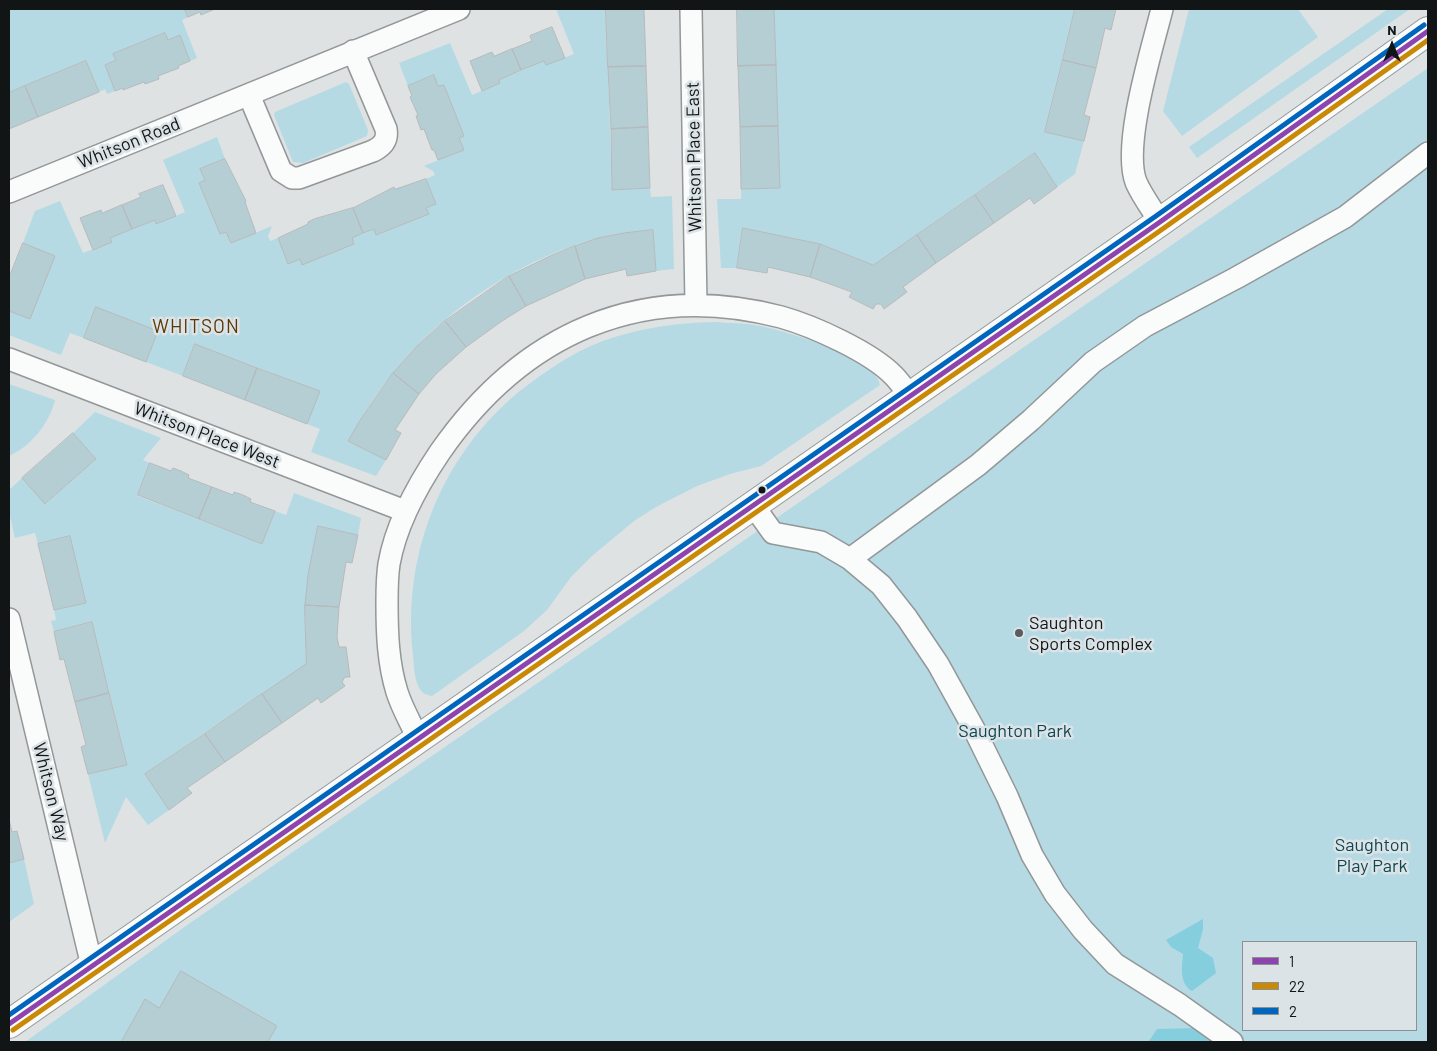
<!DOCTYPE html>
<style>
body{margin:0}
#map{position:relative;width:1437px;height:1051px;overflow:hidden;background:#dee2e3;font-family:Barlow,sans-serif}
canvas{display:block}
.frame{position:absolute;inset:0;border:10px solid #121516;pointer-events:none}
.legend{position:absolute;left:1242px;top:941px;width:175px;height:90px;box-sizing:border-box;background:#dbe3e6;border:1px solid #8b9193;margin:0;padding:6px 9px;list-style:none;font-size:15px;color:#121516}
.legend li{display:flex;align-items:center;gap:10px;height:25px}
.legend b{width:25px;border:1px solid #8b9193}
.north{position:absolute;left:1367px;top:20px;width:50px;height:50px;-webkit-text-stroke:4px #dbe3e6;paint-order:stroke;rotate:0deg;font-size:14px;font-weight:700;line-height:20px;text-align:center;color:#121516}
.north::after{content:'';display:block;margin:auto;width:18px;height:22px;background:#121516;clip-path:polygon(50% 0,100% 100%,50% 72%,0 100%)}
</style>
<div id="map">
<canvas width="1437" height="1051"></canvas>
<div class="frame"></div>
<ul class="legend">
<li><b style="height:6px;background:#8e44ad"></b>1</li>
<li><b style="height:6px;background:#c98904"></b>22</li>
<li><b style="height:6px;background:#0065bd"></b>2</li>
</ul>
<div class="north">N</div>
</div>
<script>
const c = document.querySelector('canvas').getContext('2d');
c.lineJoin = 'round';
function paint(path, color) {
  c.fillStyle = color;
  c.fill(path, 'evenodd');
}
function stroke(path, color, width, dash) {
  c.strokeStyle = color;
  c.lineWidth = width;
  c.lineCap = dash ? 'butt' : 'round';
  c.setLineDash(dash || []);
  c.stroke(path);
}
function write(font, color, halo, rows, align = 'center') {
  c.font = font + ' Barlow,sans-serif';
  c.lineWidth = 5;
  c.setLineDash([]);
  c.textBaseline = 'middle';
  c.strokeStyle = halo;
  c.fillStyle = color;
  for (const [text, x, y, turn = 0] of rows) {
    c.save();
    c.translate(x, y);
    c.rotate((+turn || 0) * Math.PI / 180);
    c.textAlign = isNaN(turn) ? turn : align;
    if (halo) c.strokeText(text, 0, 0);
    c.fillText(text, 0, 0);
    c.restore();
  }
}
paint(new Path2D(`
 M9,9h176l3,8 -6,3 15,38 -7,3 -10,-26 -12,5 -3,-7 -51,21 2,6 -11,5 10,26 -8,3 -2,-5 -6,3 -13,-31 -77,32z
 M556,9h50l6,180 38,-1 1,9 21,-1 2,73 -18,2 -3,-41c-18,2 -35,4 -53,8 -72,17 -150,68 -198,124 -21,24 -38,51 -54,79l38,19 -10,16 -65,-24 9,-23 -13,-5 12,-33 -124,-47 -12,32 -37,-14 12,-31 -62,-23 -12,30 -14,-5 -9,22 -52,-20v-24l20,7 25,-62 -31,-13 12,-32 25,-10 23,52 29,-11 -2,-4 45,-18 2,4 28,-12 -22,-52 54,-23 8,22 -24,10 4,11 -6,3 21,51 6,-2 5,11 41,-17 -4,10 2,5 8,-3 10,25 12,-4 2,5 52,-20 -2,-6 22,-9 3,6 51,-21 -2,-6 10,-4 -10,-25 9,-4 -2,-4 -9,-5 39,-16 -4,-12 5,-2 -20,-51 -6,1 -5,-11 -25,11 -9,-23 51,-20 22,52 28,-12 -1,-3 45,-19 2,4 28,-11z
 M774,9h301l-30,123 39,9 -9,33 -18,13 -23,-34 -161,112 -53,-21 -77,-16 -6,40h-16l-4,-69h24v-10l39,-1z
 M1189,9h109l20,28 -136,99 -19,-25z
 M1388,9h22l-213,149 -8,-11z
 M1428,68v974h-1403l165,-119zM1243,942h173v88h-173z
 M346,82l3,2 19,46 -1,6 -64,27 -10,-1 -19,-47 1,-3z
 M714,322c15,1 31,1 46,4 25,5 117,31 120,59l-119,81 -31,8 -33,12 -41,21 -22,14 -42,35 -21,21 -24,33 -23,21 -92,65c-3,-1 -5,-1 -7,-2 -11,-6 -11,-29 -12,-39 -12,-111 37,-219 130,-281 18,-13 38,-25 60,-33 36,-13 73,-18 111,-19z
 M9,384l46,16c-6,24 -24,46 -46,56z
 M95,412l66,26 -18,22 7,3 -12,33 124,48 13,-33 11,4 8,-22 67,25 -3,17 -40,-9c-10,46 -15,91 -12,138l-161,110 24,36 -21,15 -22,-28 -21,46 -17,-69 39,-10 -35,-142 -38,10 -3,-11 5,-1 -2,-10 32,-7 -16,-67 -32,8 -3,-11 -20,5 -6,-26v-22l13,-12 24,26 50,-45 -23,-26z
 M24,859l10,45 -25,18v-59z`), '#b5dae4');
paint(new Path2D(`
 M1203,919v10l-5,19 15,10 3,15 -24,18c-13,-8 -10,-24 -9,-37l-12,-7 -5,-7z
 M1201,1028l18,14h-68l-2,-1 8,-12z`), '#84cede');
const building = new Path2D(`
 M185,9h30l-14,6 -1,-3 -12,5z
 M606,9h38l2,57 -38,1z
 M737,9h37l2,56 -38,1z
 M1075,9h41l-5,21 -6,-2 -9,40 -33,-8z
 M552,27l13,31 -19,7 -2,-4 -23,9 -9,-21 20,-8 -2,-5z
 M165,33l3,7 12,-5 10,26 -12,5 1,2 -21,8 1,3 -14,5 -1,-2 -21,8v-2l-8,3 -10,-26 11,-5 -3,-6z
 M512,49l9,21 -22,10 1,3 -18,8 -12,-30 22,-9 2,4z
 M1063,60l33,8 -12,47 6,2 -6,24 -39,-9z
 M86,61l13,31 -61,25 -13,-31z
 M776,65l2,61 -38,1 -2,-61z
 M646,66l2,61 -37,2 -3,-62z
 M434,75l4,11 6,-1 20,51 -5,2 5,12 -26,10 -4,-10h-2l-8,-21 -3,1 -5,-14 2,-1 -8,-18 2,-1 -4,-10z
 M25,86l13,31 -29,12v-36z
 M778,126l2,62 -39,1 -1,-62z
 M648,127l2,61 -38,2 -1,-61z
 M1035,153l22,34 -23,17 -4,-6 -36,25 -19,-28z
 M225,159l21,42 -1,1 11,31 -25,10 -5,-11 -6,2 -21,-51 6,-3 -5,-11z
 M426,179l10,25 -10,4 3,6 -53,21 -2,-6 -11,4 -10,-25 41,-21 1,2z
 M163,185l13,31 -20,8 -1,-4 -23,9 -10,-24 19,-8 -2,-3z
 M975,195l19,28 -58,40 -19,-28z
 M122,205l10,24 -22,9 2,4 -19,8 -13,-32 21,-8 1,3z
 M353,208l10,25 -11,5 2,6 -52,21 -2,-6 -12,5 -10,-26 30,-14v-2l6,-3z
 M743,228l77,16 -10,33 -42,-10 -1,6 -30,-5z
 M653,230l3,41 -29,5 -1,-7 -41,10 -10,-33 23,-8 26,-5z
 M917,235l19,28 -33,24 4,5 -23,17 -3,-5h-5l-3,5 -24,-12 3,-5 -42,-15 10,-33 53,21z
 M23,243l32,13 -25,63 -21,-8v-33z
 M575,246l10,33 -59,27 -17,-30 41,-20z
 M509,276l17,30 -24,15 -36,26 -21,-26z
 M96,307l62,24 -12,31 -62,-24z
 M445,321l21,26 -30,27 -17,20 -26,-21 23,-26z
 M195,344l62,24 -12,32 -62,-24z
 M257,368l63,23 -13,33 -62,-24z
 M393,373l26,21 -24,36 6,3 -15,27 -38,-19 11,-19z
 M73,433l23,26 -51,45 -23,-26z
 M150,463l21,8 2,-3 8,3 8,4 -1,3 24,9 -13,32 -61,-24z
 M212,487l21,8 1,-3 9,3 8,4 -1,3 25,9 -13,33 -63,-25z
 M318,526l40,9 -6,28 -6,-1 -7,45 -34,-2 3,-30z
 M70,536l16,67 -32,7 -16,-66z
 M305,605l34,2 -2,30 2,10h7l4,30h-5l-3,5 3,4 -24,17 -3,-5 -36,25 -20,-29 44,-30z
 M92,622l17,71 -34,9 -11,-43 -4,1 -6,-28z
 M109,693l18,72 -39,9 -7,-27 5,-2 -11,-43z
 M262,694l20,29 -57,39 -20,-28z
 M205,734l20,28 -38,26 5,5 -23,17 -24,-36z
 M9,819l3,13 5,-1 7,28 -15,4z
 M181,971l96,55 -9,16h-147l24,-43 14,9z`);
paint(building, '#b4ced4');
stroke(building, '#b7babb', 1);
const street = new Path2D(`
 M691,9l5,296
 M249,95l32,76 11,7h7l74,-27c10,-5 15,-11 13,-22l-33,-78
 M9,192l450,-183
 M1160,222c-8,-13 -18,-26 -24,-40 -14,-37 16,-133 26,-173
 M9,359l396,152
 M753,505l20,28 48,9 29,17 31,26 26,33 31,46 36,65 33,67 25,59 23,39 28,36 32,34 65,41 52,37
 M850,559l128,-94 53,-45 62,-58 52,-36 91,-48 109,-61 83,-64
 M9,619l83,347
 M418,739c-7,-16 -16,-31 -21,-47 -9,-29 -10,-59 -10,-89 0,-13 0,-26 2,-39 7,-40 28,-78 51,-112 82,-118 200,-172 341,-135 32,9 90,35 113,59 6,6 11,14 16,20`);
const secondary = new Path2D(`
 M9,1024l1151,-802 268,-191`);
stroke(street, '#939798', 24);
stroke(secondary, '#939798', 30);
stroke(street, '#fafbfb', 21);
stroke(secondary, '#fafbfb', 28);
stroke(new Path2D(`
 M9,1024l1151,-802 268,-191`), '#8e44ad', 5);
stroke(new Path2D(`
 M13,1030l1151,-802 264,-188`), '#c98904', 5);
stroke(new Path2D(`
 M9,1015l1147,-799 268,-191`), '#0065bd', 5);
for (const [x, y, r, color] of [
 [762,490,4.5,"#121516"],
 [1019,633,5,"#595d5e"]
]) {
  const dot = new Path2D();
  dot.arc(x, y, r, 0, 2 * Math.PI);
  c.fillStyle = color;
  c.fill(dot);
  stroke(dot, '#dbe3e6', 2);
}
write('18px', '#121516', '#dbe3e6', [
 ["Whitson Road",129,143,-22],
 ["Whitson Place East",694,157,-91],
 ["Whitson Place West",207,435,21],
 ["Whitson Way",51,792,76]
]);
write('18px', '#121516', '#dbe3e6', [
 ["Saughton",1029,623],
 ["Sports Complex",1029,644]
], 'left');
write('18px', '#0f4652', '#dbe3e6', [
 ["Saughton Park",1015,731],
 ["Saughton",1372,845],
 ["Play Park",1372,866]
]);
c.letterSpacing = '1px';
write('19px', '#5c3604', '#dbe3e6', [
 ["WHITSON",196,327]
]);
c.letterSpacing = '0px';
</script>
